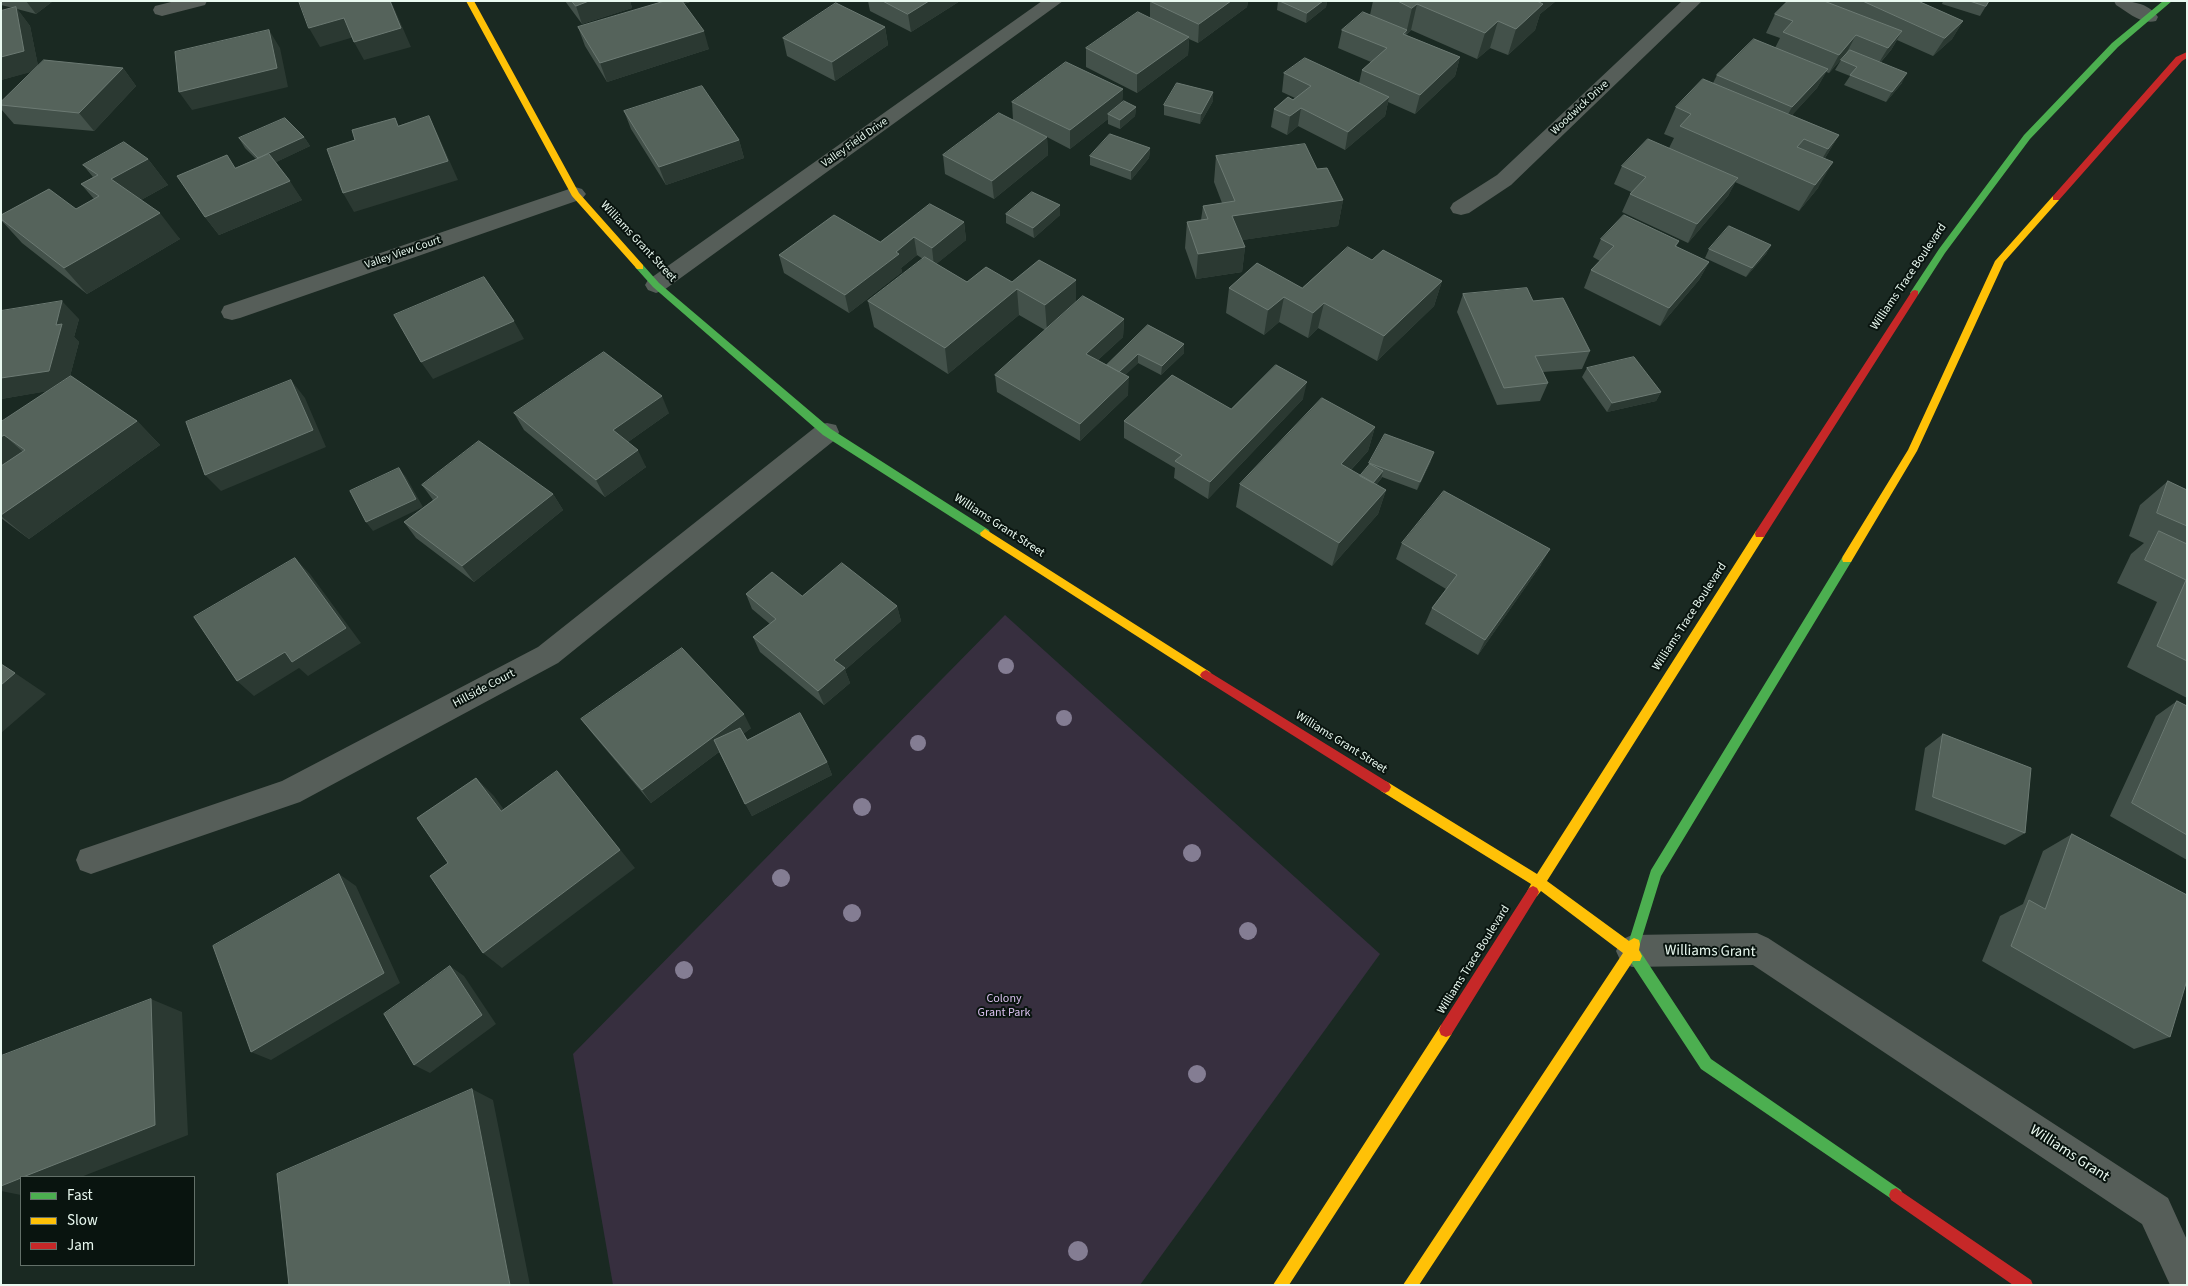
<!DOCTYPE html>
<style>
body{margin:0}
#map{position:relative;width:2188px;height:1286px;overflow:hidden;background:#1a2922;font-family:"Source Sans 3",sans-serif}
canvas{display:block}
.frame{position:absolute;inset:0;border:2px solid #e9f9f0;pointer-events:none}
.legend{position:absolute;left:20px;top:1176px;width:175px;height:90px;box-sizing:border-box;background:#09140f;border:1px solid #637069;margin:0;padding:6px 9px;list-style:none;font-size:15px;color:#e9f9f0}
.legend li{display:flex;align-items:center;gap:10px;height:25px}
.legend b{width:25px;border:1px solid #637069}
</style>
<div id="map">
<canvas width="2188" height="1286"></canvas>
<div class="frame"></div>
<ul class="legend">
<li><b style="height:6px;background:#4caf50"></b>Fast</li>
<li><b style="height:6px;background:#ffc107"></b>Slow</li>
<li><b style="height:6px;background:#c62828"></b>Jam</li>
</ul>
</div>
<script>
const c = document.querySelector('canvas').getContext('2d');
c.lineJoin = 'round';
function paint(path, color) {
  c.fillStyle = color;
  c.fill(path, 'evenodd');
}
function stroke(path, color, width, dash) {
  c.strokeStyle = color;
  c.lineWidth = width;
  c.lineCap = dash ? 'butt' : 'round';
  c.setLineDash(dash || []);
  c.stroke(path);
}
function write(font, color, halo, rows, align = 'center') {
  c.font = font + ' "Source Sans 3",sans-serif';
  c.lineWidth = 4;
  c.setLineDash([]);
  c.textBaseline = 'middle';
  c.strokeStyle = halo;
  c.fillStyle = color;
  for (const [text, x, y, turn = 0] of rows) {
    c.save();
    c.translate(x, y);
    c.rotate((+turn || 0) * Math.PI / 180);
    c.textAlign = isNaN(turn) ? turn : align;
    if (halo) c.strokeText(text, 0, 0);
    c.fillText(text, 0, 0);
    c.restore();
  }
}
paint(new Path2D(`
 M1005,615l375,339 -240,331h-527l-40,-231z`), '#372f3f');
paint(new Path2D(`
 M175,1h32l-2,4 -43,11 -7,-2 -2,-4 2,-4z
 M1042,1h21l-399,289 -8,3 -8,-3 -3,-5 3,-5z
 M1682,1h20l-191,184 -42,28 -8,2 -8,-2 -3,-5 3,-5 44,-28z
 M2114,1c16,0 34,1 44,16l-2,4c-15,4 -28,-9 -40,-16z
 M575,187l7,2 4,5 -4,5 -342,119 -8,2 -8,-2 -3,-6 3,-6z
 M827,423l9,2 3,7 -3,7 -278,224 -258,139 -209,72 -11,-4 -4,-10 4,-10 202,-69 256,-134 280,-222z
 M1757,933l11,5 400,260 19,42v45h-17l-28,-61 -389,-259 -121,2 -11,-5 -5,-11 5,-11 11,-5z`), '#565e59');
paint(new Path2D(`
 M2163,1h9l-54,46 -88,92 -85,114 -27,42h-6l-2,-2 29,-44 85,-114 88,-92z
 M640,264l3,1 16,18 172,146 158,101 1,3 -1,3h-8l-158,-101 -170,-148 -18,-20z
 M1847,555l5,4 -1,3 -190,314 -21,68 -1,4 -4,2 5,1 71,108 190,131 2,5 -2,5 -5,2 -195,-133 -71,-108 -2,-5 2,-5 4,-1 -5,-2 -1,-4 23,-74 192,-314z`), '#4caf50');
paint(new Path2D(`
 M466,1h8l105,192 64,72v4h-6l-65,-73z
 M2056,195l3,1v4l-55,62 -87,189 -66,111h-8l-1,-3 1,-3 65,-106 87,-189 58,-65z
 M985,529l225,143 2,3 -2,3 -4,2 -4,-2 -221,-142 -1,-3z
 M1760,530l4,1 1,3 -1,3 -217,344 82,60 5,-3 5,2 1,4 -1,6 3,6 -2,5h-7l-214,324h-16l220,-332 -82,-62 -4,5 -4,2 -4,-2 -2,-4 4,-8 -150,-93 -2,-4 2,-4 4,-2 4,2 148,91 219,-343z
 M1446,1023l5,2 2,5 -2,5 -162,250h-16l168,-260z`), '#ffc107');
paint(new Path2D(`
 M2187,52v6l-5,3 -123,139h-6v-4l123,-139z
 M1915,290l3,1v4l-154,242h-8l-1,-3 1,-3 156,-240z
 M1206,670l183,113 2,4 -2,4 -4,2 -4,-2 -179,-113 -2,-3 2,-3z
 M1533,886l4,2 2,4 -2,4 -86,139 -5,2 -5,-2 -2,-5 2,-5 88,-137z
 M1896,1188l135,92 2,5h-20l-122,-85 -2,-5 2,-5z`), '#c62828');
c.fillStyle = '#847d93';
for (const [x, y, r] of [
 [1006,666,8],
 [1064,718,8],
 [918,743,8],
 [862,807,9],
 [1192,853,9],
 [781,878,9],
 [852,913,9],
 [1248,931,9],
 [684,970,9],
 [1197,1074,9],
 [1078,1251,10]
]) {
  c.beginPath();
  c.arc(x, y, r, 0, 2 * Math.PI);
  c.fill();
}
paint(new Path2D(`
 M1,1h52l-17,13 -19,-5 13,17 8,40 85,2 13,18 -42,45 -80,-7 -13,-15v-7l32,-31 -32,9v-69l12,-3 -12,-3z
 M565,1h65l2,7 -50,16z
 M657,1h36l-9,3 25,45 -102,33 -22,-36 -7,-19 81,-24z
 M868,1h92l-49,31 -41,-21z
 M1150,1h98l-1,6 -49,36 -9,-4 -1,16 -51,38 -51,-26v-19l64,-30z
 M1278,1h49l-1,6 -20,16 -29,-13z
 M1373,1h183l-16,13 -5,16 -27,25 -18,-7 -13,11 -66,-29 -5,5 54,22 -5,19 -40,38 -27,-12 -3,14 -40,34 -47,-24 -11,9 -16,-8 3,-18 21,-11 -13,-6 2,-19 75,10 3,-13 9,-8 -33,-14 4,-18 28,-15z
 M1788,1h130l45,20 -11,18 -19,17 -36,-16 -6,10 -10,12 21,21 -16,19 -42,-17 6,-9 -15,-6 6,-10 5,-6 -17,19 -3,-1 -9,16 -25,27 47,20 -14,23 -7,30 -19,23 -64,-29 -7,14 -40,47 -66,-31 9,-20 -17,-8 8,-18 47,-18 5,-10 -10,-4 12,-27 37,-24 4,-8 58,-27 5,-10 -14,-5 9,-19z
 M1943,1h46l-9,15 -38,-12z
 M885,27l3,18 -53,36 -48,-25 -4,-18z
 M1123,89l-1,13 14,5 -1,9 -15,13 -12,-5v-5l-38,30 -23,-12 1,18 -54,44 -49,-25 -2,-19 70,-35 -1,-18z
 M1213,92v9l-13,23 -36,-9v-10z
 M624,111l115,29 5,18 -78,27 -35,-56z
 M304,137l6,9 -34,16 26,38 -83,35 -14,-18 31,-49 20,-9 -11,-11 -6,-10z
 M1150,148l-1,10 -18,22 -41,-15v-9z
 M1216,156l101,13 26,31 -5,26 -96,14 3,7 -3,25 -46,7 -11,-31 2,-26 14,-2 2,-14 19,-3 -8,-21z
 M148,159l20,26 -27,15 39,39 -93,55 -65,-51 -21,-23v-5l75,-6 18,-10 -13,-15 12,-7 -10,-12z
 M1060,205v10l-26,23 -28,-15v-9z
 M964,222l2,18 -30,24 31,18h45l64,20 48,17 -1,18 -25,23 9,5 41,-40 36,19v9l-23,22 -23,-12 -13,12 3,20 -48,46 -83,-49 -2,-17 50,-45 -26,-15 -71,59 -74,-47 -6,-26 55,-42 -6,-4 -16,13 1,4 -53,41 -65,-40 -5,-18 101,-13z
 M1601,239l78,2 -3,6 33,15 -10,18 -39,46 -76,-38 7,-18 9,-9 -7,-4z
 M1771,245l-5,9 -20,23 -41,-19 4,-9z
 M1372,260l70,21 -8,25 -57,55 -59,-33 -10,10 -29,-16 -15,13 -38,-22 3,-25h73z
 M1463,294l70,7 57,50 -8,18 -39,3 5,11 -8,18 -43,4 -40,-93z
 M1,311l78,8 -5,18 5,5 -9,34 67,45 23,24 -131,94 -28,-21v-96l46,-31 -46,8z
 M1587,368l74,24 -5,9 -49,11 -25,-35z
 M1303,399l-95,100 -34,-21 1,-10 -51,-30v-17l107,-12z
 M514,413h155l-41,29 18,25 -41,30 -81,-67z
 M1375,427l-7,24 -17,19 9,6 9,-10v-3l62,-2 -14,29 -35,-13 -1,2 -5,6 10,5 -8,24 -46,52 -96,-59 4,-23z
 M2168,481l19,9v208l-60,-31 30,-65 -40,-19 14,-29 13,-11 -15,-7 11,-31z
 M422,485l131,9 10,16 -89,72 -58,-44 -12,-16 29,-22z
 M1402,543l139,22 -63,90 -53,-31 7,-16 14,-19 -50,-30z
 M746,594l56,2 95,10 4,15 -56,49 5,13 -26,22 -64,-53 -7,-15 17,-13 -18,-15z
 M2177,701l10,5v154l-77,-44 46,-100z
 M581,719l170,9 -8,6 4,6 80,22 5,13 -80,41 -33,-64 -68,51 -59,-70z
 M1943,734l82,99 -20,12 -90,-35 10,-62z
 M2072,834l98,203 -36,12 -152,-88 18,-45 23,-12 20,-53z`), '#43514a');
paint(new Path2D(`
 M26,1h27l-17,13z
 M390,1h1l20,46 -47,13 -10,-18z
 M589,1h41l2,7 -50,16 -6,-18z
 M661,1h32l-30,9z
 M929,1h31l-49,31 -3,-18z
 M1231,1h17l-1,6 -49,36 1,-19z
 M1323,1h4l-1,6 -20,16 1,-10z
 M1541,1h15l-16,13 -5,16 -27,25 8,-26 23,-21z
 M1417,4l-6,26 -5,4 6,-26z
 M16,7l14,19 9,44 -38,10v-23z
 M344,18l10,19 -34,10 -11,-19z
 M1498,21l-8,27 -13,11 8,-26z
 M1963,21l-11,18 -19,17 12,-18z
 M885,27l3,18 -53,36 -3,-19z
 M269,30l11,18 8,39 -96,23 -13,-18z
 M704,31l5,18 -102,33 -7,-19z
 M1902,31l-11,19 -14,16 11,-18z
 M1856,35l-10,19 -17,19 10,-18z
 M1189,37l-1,18 -51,38v-19z
 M1460,57l-5,19 -40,38 5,-19z
 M123,68l13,18 -42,45 -15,-18z
 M1828,69l-11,19 -35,38 10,-19z
 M1907,73l-5,10 -16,19 6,-10z
 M1123,89l-1,18 -14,7v5l-38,30v-19z
 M1213,92v9l-13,23 1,-10z
 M1389,97l-4,19 -40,34 3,-18z
 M1136,107l-1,9 -15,13v-9z
 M1301,108l-3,18 -11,9 3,-19z
 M429,116l9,19 20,45 -104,32 -11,-19z
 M1839,135l-16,26 -11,15 16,-27z
 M304,137l6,9 -46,22 -6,-10z
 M1047,137l1,18 -54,44 -2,-18z
 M739,140l5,18 -78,27 -7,-18z
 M1150,148l-1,10 -18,22v-9z
 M148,159l20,26 -36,20 -21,-26z
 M1833,162l-15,26 -19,23 16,-26z
 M1738,178l-10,18 -40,47 9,-19z
 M290,181l12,19 -83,35 -14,-18z
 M1343,200l-5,26 -109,16 3,-26z
 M1060,205v10l-26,23 -1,-10z
 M160,213l20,26 -93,55 -23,-26z
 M964,222l2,18 -32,26 -2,-18z
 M914,237l3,18 -16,13 1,4 -53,41 -4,-18 51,-43z
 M1771,245l-5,9 -20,23 6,-9z
 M1245,247l-3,25 -46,7 2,-25z
 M1709,262l-10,18 -39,46 9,-18z
 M1076,280v26l-29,25 -2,-26z
 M1442,281l-8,25 -57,55 7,-25z
 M1017,289l2,26 -71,59 -3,-26z
 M1284,297l-5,25 -15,13 4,-25z
 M62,301l17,18 -5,18 5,5 -12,46 -66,11v-21l55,-53z
 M1324,303l-6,25 -10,10 5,-25z
 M1124,319l-1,18 -37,34v-17z
 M514,321l10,18 -91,40 -12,-17z
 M1184,344v9l-23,22 1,-9z
 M1138,354v9l-23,22v-9z
 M1129,377l-1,18 -48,46v-17z
 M291,380l14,18 21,49 -105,44 -16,-16z
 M1307,382l-4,17 -95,100 2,-17z
 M1661,392l-5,9 -49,11 5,-9z
 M662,396l7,17 -48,34 -8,-17z
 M137,421l23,24 -131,94 -28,-23v-1z
 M1375,427l-7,24 -34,37 7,-24z
 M4,435l27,24 -30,21v-43z
 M638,450l8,17 -41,30 -9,-17z
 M1434,452l-3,9 -14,29 3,-8z
 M399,468l7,9 17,30 -50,24 -7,-9z
 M1383,471l-2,8 -20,23 3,-8z
 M1386,490l-8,24 -46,52 7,-23z
 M553,494l10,16 -89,72 -12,-16z
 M1550,549l-9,16 -63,90 7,-15z
 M295,558l15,16 51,69 -53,33 -9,-8 -45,28 -17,-15z
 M897,606l4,15 -56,49 5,13 -26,22 -6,-14 16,-31z
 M15,673l31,21 -45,39v-48z
 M744,714l7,14 -100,75 -9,-13z
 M827,762l5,13 -80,41 -7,-12z
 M557,771l78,97 -133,100 -19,-15z
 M476,778l18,18 24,33 -17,-18z
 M339,874l17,12 44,97 -129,77 -20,-8z
 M450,966l14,10 32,48 -66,49 -16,-8z
 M151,999l31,13 6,123 -107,42h-58z
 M472,1089l21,11 37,185h-20z
 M21,1178v17l-20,-4v-5z`), '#2b3932');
const building = new Path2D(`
 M299,1h91l11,27 -47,14 -10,-24 -35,10z
 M572,1h17l-13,5z
 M665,1h17l22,30 -104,32 -22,-36z
 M883,1h46l-21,13z
 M1150,1h81l-32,23z
 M1280,1h43l-16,12z
 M1398,1h139l6,3 -27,25 -18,-8 -13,12 -68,-29 -5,4z
 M1788,1h36l78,30 -14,17 -32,-13 -17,20 -56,-23 10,-11 -18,-7z
 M1863,1h55l45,20 -18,17z
 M1970,1h19l-3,5z
 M836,3l49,24 -53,35 -49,-24z
 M16,7l8,44 -23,6v-46z
 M1138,12l51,25 -52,37 -51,-26z
 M1363,12l44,18 -4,4 57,23 -40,38 -58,-25 25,-22 -45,-18z
 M269,30l8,38 -98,24 -4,-40z
 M1754,39l74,30 -36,38 -75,-32z
 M1850,50l57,23 -15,19 -42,-17 7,-8 -16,-7z
 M1305,58l84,39 -41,35 -47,-24 -11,8 -16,-7 14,-12 5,3 18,-14 -27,-13z
 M44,60l79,8 -44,45 -78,-8v-3z
 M1066,62l57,27 -53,41 -58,-28z
 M1703,79l136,56 -11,14 -24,-10 -7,8 36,15 -18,23 -135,-59 11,-12 -15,-7z
 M1177,83l36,9 -12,22 -37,-9z
 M702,86l37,54 -80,27 -35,-56z
 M1124,101l12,6 -16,13 -12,-6z
 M999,113l48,24 -55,44 -49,-26z
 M429,116l19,45 -105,32 -16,-44 28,-9 -3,-10 43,-12 3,8z
 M285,118l19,19 -46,21 -19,-20z
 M1110,134l40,14 -19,23 -41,-15z
 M1648,139l90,39 -41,46 -67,-30 16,-17 -24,-11z
 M124,142l24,17 -37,20 49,34 -96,55 -63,-49v-4l48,-26 27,20 23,-13 -18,-12 17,-9 -15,-10z
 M1305,144l12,25 10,-1 16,32 -111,16 13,31 -47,7 -11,-32 21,-3 -5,-13 32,-5 -19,-45z
 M269,154l21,27 -85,36 -28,-41 50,-21 8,13z
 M1032,192l28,13 -27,23 -27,-14z
 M930,204l34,18 -32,26 -18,-11 -18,15 3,2 -54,41 -66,-40 55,-40 46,27z
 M1624,215l55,26 -4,5 34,16 -40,46 -78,-38 23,-24 -13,-7z
 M1729,226l42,19 -19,23 -43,-19z
 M1348,247l24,13 11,-10 59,31 -58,55 -60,-33 -11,10 -29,-16 -16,13 -39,-22 28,-25 45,25z
 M925,257l42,25 19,-15 26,15 27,-22 37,20 -31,25 -28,-16 -72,59 -77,-47z
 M484,277l30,44 -93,41 -27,-47z
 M1527,288l6,13 30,-3 27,53 -55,5 13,27 -44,5 -41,-94z
 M1083,296l41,23 -38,35 43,23 -49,47 -85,-49z
 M62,301l-6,24 6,-1 -13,47 -48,7v-67z
 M1148,325l36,19 -22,22 -24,-12 -19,18 -12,-7z
 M604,352l58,44 -49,34 25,20 -42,30 -82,-67z
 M1634,357l27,35 -49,11 -25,-35z
 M1276,365l31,17 -97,100 -35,-21 7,-6 -58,-34 48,-46 59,34z
 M71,376l66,45 -136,94v-49l24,-16 -21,-15 -3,2v-15z
 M291,380l22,50 -108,45 -19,-53z
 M1322,398l53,29 -34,37 45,26 -47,53 -99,-59z
 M1385,434l49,18 -14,30 -51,-19z
 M479,441l74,53 -91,72 -58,-44 34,-25 -16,-12z
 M1370,464l13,7 -10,12 -13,-7z
 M399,468l17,31 -50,23 -16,-31z
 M2168,481l19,9v36l-30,-13z
 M1444,491l106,58 -65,91 -53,-32 25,-33 -55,-32z
 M2159,531l28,13v117l-30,-15 29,-66 -41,-20z
 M295,558l51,70 -54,34 -7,-10 -48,29 -43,-64z
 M842,563l55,43 -63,54 11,8 -27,23 -65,-54 23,-18 -30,-25 26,-22 30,24z
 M682,648l62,66 -102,76 -61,-71z
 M1,664l14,9 -14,12z
 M2177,701l10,5v129l-55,-32z
 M800,713l27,49 -82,42 -31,-64 26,-12 7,12z
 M1943,734l88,34 -6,65 -92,-36z
 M557,771l63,79 -137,103 -53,-77 18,-13 -31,-45 59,-40 25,33z
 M2072,834l115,61v85l-17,57 -159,-91 18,-46 16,9z
 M339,874l45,99 -133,79 -38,-106z
 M450,966l32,49 -68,50 -30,-51z
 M151,999l4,126 -132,52h-2v1l-20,8v-130z
 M472,1089l38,196h-221l-12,-111z`);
paint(building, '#55635b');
stroke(building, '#6c7a73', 1);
write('11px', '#e9f9f0', '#09140f', [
 ["Woodwick Drive",1580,108,-43],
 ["Valley Field Drive",855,143,-35],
 ["Valley View Court",403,253,-19]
]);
write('12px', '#e9f9f0', '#09140f', [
 ["Williams Grant Street",638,242,47],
 ["Williams Trace Boulevard",1909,277,-56],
 ["Williams Grant Street",999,526,33],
 ["Williams Trace Boulevard",1690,617,-57],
 ["Hillside Court",484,689,-28],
 ["Williams Grant Street",1341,743,32],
 ["Williams Trace Boulevard",1474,960,-58]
]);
write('12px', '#dbc1f0', '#09140f', [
 ["Colony",1004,999],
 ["Grant Park",1004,1013]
]);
write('15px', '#e9f9f0', '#09140f', [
 ["Williams Grant",1710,952,1],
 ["Williams Grant",2069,1154,33]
]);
</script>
